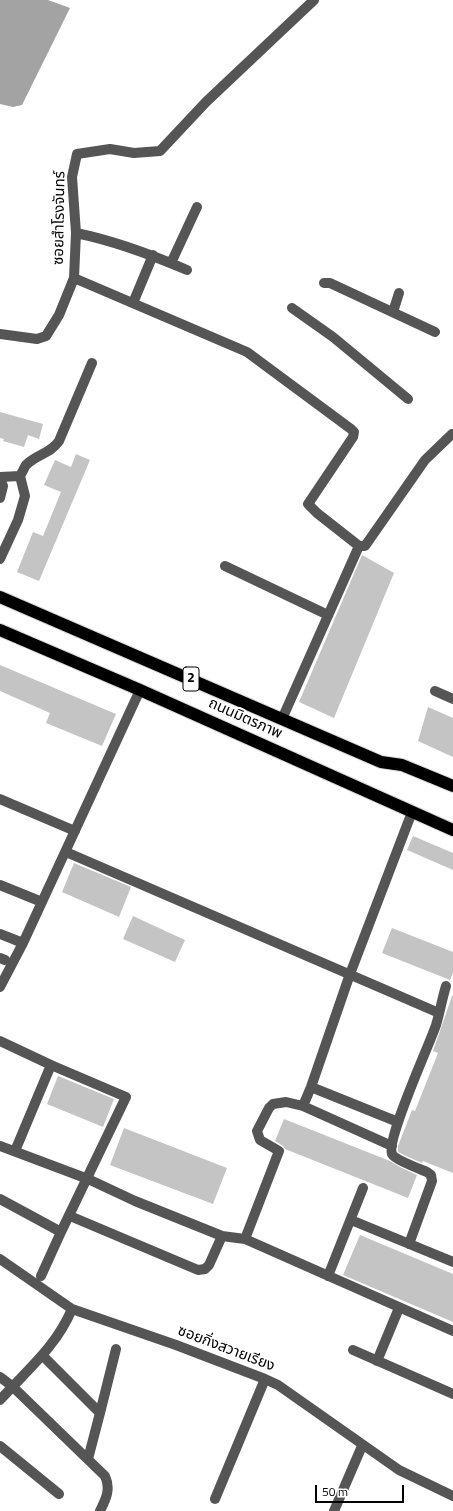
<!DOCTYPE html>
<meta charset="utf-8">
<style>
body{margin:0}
#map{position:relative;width:453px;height:1511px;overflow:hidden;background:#fff;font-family:"Titillium Web",sans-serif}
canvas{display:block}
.scale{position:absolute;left:315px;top:1485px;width:89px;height:18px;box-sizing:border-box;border:2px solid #000;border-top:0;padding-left:5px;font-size:12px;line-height:14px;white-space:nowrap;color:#000;-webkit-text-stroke:3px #fff;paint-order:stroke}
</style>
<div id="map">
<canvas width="453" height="1511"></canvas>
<div class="scale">50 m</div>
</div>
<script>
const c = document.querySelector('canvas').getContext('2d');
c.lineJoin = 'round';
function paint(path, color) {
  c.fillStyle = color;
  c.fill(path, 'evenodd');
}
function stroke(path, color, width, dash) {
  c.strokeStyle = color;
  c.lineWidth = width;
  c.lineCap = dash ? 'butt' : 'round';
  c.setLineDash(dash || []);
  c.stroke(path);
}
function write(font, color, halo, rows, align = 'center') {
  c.font = font + ' "Titillium Web","Noto Sans Thai",sans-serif';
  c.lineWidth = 4;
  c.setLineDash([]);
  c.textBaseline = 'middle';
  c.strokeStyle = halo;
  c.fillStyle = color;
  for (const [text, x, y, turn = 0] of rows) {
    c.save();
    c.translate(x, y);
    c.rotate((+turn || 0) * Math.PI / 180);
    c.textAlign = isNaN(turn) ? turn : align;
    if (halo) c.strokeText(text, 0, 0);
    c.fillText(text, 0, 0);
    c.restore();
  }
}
paint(new Path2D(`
 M0,0h48l22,8 -48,97 -9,2 -13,-3z`), '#a3a3a3');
paint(new Path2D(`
 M0,412l43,12 -4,15 -11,-4 -4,12 -21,-6 1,-2 -4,-1z
 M76,454l14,6 -51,121 -22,-9 16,-40 10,4 18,-44 -17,-7 11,-25 16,7z
 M362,555l32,18 -60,145 -35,-16z
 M0,665l116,49 -14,32 -56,-23 4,-10 -50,-22z
 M428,707l25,11v39l-35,-16z
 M413,836l40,17v17l-46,-20z
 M74,863l57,24 -12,30 -57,-25z
 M133,916l52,24 -10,22 -52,-23z
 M392,928l61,24v21l-3,7 -68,-27z
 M452,996h1v177l-30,-12 -1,2 -16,-7 -8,-4v-6l14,-36 3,1 23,-58 -5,-2z
 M58,1076l56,23 -11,28 -56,-23z
 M284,1119l106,42 10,6 17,8 -9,23 -123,-49 -2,-3 -8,-5z
 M124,1128l103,40 -14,36 -103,-39z
 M360,1235l93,39v48l-110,-47z`), '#c4c4c4');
const highway = new Path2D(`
 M0,597l381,165 21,3 51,21
 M0,630l140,60 313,140`);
stroke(highway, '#dbdbdb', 14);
stroke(new Path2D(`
 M76,233c39,8 74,21 111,37
 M171,263l26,-56
 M74,278l173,74 104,77 3,3 -1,5 -45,67 9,9 42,33
 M324,283h6l105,49
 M133,303l20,-48
 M292,308l41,29 75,62
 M393,312l6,-19
 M0,334l37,5 9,-3 13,-21 15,-37 2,-45 -4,-56 5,-23 33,-5 24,4 26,-2 46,-49 108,-102
 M20,476c2,-3 4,-8 6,-11 11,-11 24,-11 33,-24l33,-78
 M0,477l20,-1 5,20 -7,24 -18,39
 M0,479l3,7 -3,12
 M225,566l103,49
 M435,691l18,8
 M282,719l77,-173h6l60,-86 27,-26
 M0,799l75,32
 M66,852l373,161
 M0,885l42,17
 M0,934l23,9
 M0,958l5,2
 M0,987l23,-44 117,-253
 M0,1041l51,24 -36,86
 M311,1087l87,35
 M303,1106l8,-19 39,-113 62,-162
 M0,1146l88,33 47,22 87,35 23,3 208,92
 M0,1199l61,33 65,-135 -75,-32
 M70,1216l128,54 7,-1 4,-4 13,-29
 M351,1220l102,42
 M245,1239l34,-88 -19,-11 -3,-9 12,-23 4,-4 13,-2 17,4 89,40
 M409,1244l23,-63 -1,-6 -4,-3c-7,-3 -32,-12 -35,-18 -6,-15 37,-108 44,-129 4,-13 6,-26 10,-39
 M0,1259l72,50 104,36 89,34 13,6 121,85 54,26
 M41,1276l20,-44
 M328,1276l35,-88
 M353,1350l100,44
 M43,1356l57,57 -12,46
 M377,1361l22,-53
 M0,1377l12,9 93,90c6,13 1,23 -5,35
 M0,1400c27,-30 56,-53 72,-91
 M100,1413l16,-64
 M0,1446l59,48
 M215,1499l50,-120
 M334,1511l28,-65`), '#555', 10);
stroke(highway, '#000', 12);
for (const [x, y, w] of [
 [191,679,16]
]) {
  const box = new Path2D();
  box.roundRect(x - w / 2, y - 12, w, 24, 3);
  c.fillStyle = '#fff';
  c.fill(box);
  stroke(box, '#000', 1);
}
write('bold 14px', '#000', null, [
 ["2",191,679]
]);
write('15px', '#000', '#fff', [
 ["ซอยสำโรงจันทร์",60,218,-89],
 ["ถนนมิตรภาพ",245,719,24],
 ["ซอยกิ่งสวายเรียง",226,1349,21]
]);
</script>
